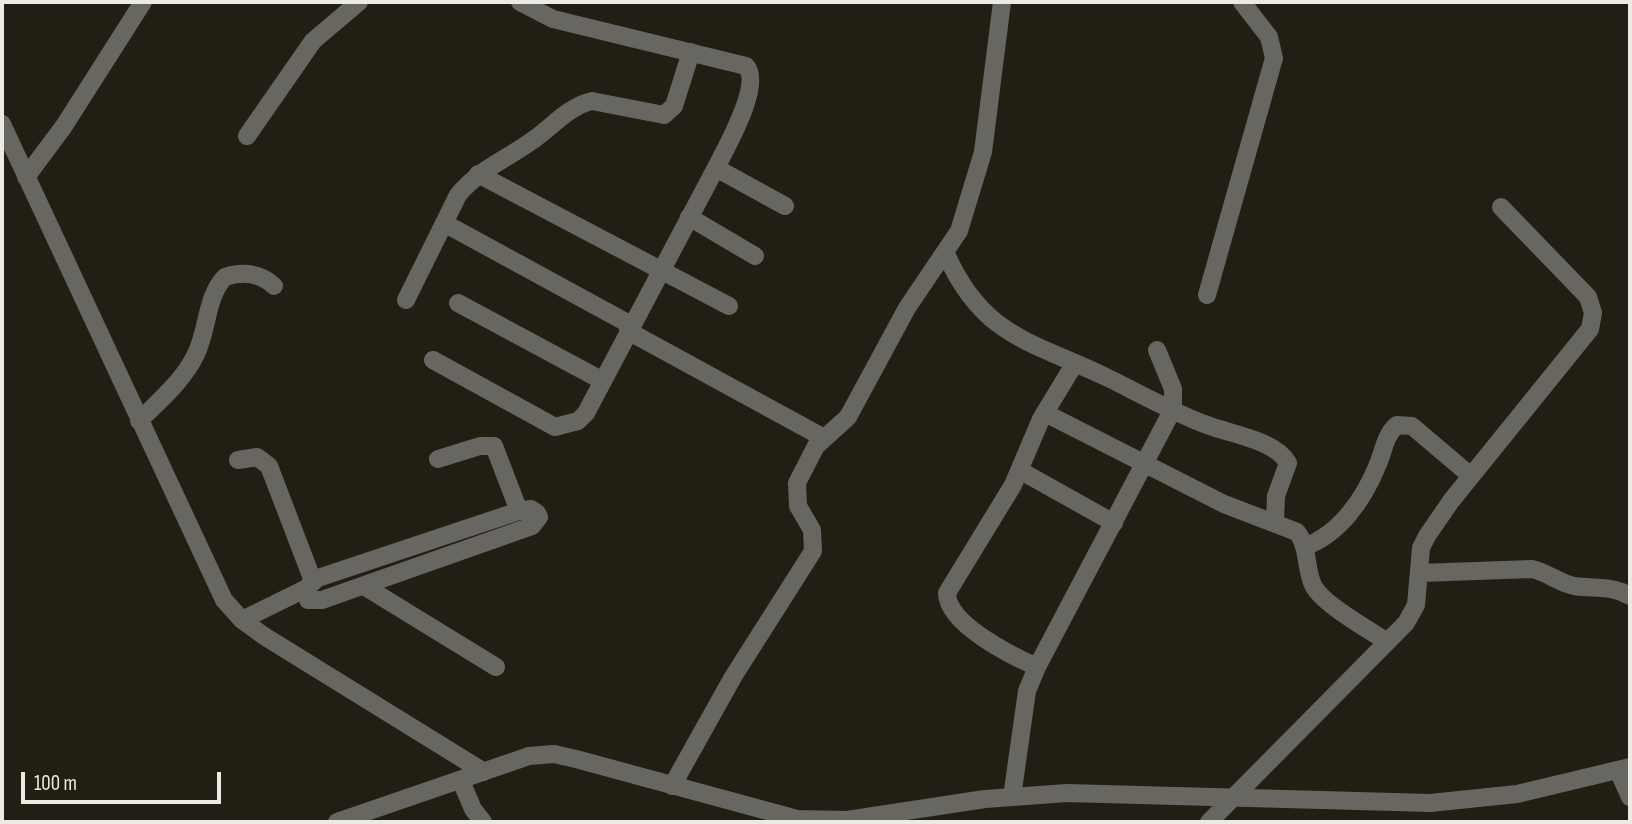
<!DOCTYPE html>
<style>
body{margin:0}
#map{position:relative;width:1632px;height:824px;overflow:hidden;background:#211f14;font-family:"Sofia Sans Condensed",sans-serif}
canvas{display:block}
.frame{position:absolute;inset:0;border:4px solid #ecebe3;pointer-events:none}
.scale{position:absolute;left:21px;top:772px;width:200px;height:32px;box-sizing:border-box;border:4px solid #ecebe3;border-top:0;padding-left:9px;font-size:21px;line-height:24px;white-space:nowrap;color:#ecebe3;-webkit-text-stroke:5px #211f14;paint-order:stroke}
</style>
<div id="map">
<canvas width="1632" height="824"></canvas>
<div class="frame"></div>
<div class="scale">100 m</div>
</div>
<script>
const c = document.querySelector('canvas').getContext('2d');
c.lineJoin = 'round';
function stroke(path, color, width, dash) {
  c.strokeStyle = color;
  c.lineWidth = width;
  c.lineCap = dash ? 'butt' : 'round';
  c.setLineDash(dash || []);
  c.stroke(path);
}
stroke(new Path2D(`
 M2,124l222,476 18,20 22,16 220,136
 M247,136l66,-95 46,-39
 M716,168l69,38
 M478,174l251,132
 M26,177l38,-51 79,-124
 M689,217l66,39
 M444,223l187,102
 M946,254c37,83 85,87 160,123 33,16 66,35 101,48 24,9 68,15 81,38l-12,33 -1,26
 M1207,295l67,-237 -5,-21 -27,-35
 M406,300l52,-105c20,-25 49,-36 75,-55 19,-13 36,-34 59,-39l72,14 10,-9 17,-54
 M458,303l145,78
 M628,331l196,107
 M433,360l122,67 23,-6 8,-8 133,-251c10,-20 43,-78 27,-96l-193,-47 -33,-17
 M1045,413l179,91 73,28c12,15 8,36 16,53 9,19 55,44 74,57
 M139,421c20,-20 45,-41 57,-67 12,-24 10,-58 29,-77 17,-6 36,-4 49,9
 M438,459l42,-13h14l25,65
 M238,460l19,-3 12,9 44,115
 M1021,471l93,52
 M1304,547c36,-13 60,-48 74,-83 6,-14 7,-29 19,-39l15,1 59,50
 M1420,573l112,-4c15,3 27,14 42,17 20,3 38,-1 56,10
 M364,586l132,81
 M242,620l63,-31 13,-11 201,-67 12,-2 6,4 2,4 -7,9 -210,74h-14l-3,-11
 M1037,667c-25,-11 -90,-43 -90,-74l66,-108 28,-66 34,-56
 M1618,770l12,27
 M461,781l12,28 10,13
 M672,786l61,-109 80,-126 -1,-21 -14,-24 -1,-23 19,-37 32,-29 59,-109 52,-77 24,-79 19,-150
 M1012,797l15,-106 10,-24 136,-258v-20l-16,-39
 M337,822l192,-66 25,-2 22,5 221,60 50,1 138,-21 82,-6 363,10 87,-9 113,-27
 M1209,822l197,-199 10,-18 5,-57 6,-12 24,-35 139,-172 3,-16 -5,-16 -87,-90`), '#686660', 18);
</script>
